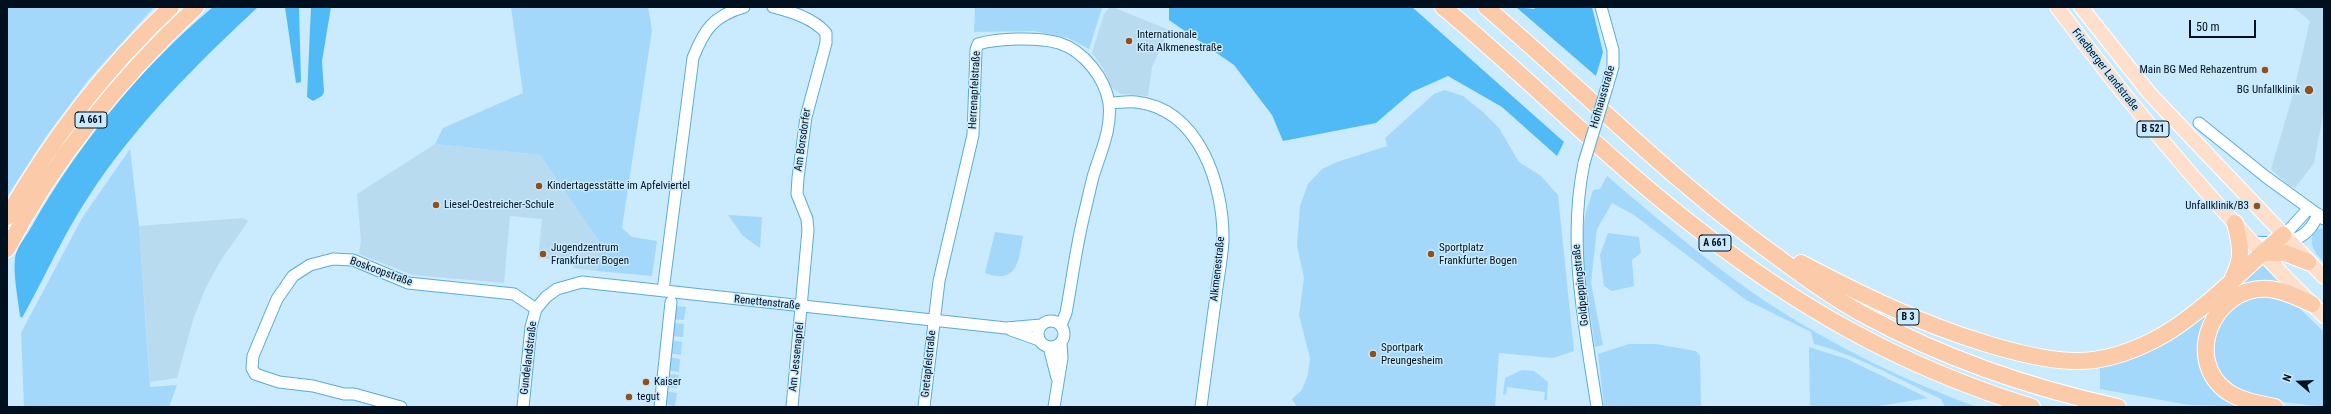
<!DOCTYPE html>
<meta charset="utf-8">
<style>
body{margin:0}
#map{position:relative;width:2331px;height:414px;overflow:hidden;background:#caeafe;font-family:"Roboto Condensed",sans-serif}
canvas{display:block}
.frame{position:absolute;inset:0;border:8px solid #00101e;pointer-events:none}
.north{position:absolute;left:2279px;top:362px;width:40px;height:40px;-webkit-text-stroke:3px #caeafe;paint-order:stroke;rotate:289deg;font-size:11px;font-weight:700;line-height:16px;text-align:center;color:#00101e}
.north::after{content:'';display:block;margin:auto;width:14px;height:18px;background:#00101e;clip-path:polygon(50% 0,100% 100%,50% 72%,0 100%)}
.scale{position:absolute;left:2189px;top:20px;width:67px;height:18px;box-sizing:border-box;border:2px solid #00101e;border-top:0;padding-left:5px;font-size:12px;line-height:14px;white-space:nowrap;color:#00101e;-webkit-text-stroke:3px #caeafe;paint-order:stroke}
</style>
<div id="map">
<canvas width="2331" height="414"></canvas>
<div class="frame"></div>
<div class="north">N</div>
<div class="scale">50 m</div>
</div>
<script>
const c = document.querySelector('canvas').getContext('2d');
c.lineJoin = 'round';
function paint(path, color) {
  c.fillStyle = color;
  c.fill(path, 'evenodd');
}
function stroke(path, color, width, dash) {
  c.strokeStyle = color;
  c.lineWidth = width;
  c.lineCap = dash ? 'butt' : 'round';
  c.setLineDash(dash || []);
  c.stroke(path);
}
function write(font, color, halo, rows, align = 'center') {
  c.font = font + ' "Roboto Condensed",sans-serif';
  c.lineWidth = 3;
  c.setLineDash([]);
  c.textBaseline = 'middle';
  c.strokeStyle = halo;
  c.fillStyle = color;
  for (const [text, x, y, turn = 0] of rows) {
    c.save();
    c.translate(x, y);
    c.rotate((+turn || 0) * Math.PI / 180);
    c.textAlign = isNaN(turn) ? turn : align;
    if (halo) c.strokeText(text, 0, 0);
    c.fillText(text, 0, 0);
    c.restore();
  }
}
paint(new Path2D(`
 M2293,7h31v103l-10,53 -19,25 -7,-3 -17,-16 21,-71 18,-77z
 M1109,8h6l54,22 -17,37 -4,29 -27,-2 -9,-6 -9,-20 -11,-15 12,-39z
 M435,144l105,11 60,88 -3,28 -24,-3v-7l-35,-3 4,-39 -32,-3 -6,67 -91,-8 -54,-21 2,-13 -4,-47z
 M243,218l5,3 -3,5 -24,34 -16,29 -12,31 -16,58 -27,4 -11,-156z`), '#b9dbf0');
paint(new Path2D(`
 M7,7h147l-65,72 -42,56 -39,60z
 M511,7h137l4,23 -30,198 10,9 25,4 -5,35 -55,-5 3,-28 -60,-88 -105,-11 8,-16 80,-35z
 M975,7h116l11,1 -13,41 -21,-11 -34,-7 -60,1z
 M1445,90l18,6 20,16 16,16 20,34 22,14 17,19 16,156 -21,7 -54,-5 -4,54h-198l-5,-8 10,-9 6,-16 2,-16 -11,-43 5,-37 -7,-32 3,-40 8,-22 14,-15 15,-7 50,-16 -2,-8 49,-44z
 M130,149l9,77 11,161 27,-2 -8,22h-145l-3,-74 61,-115z
 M1607,176c53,45 106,91 164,129 65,42 134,76 206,102h-32l-4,-8c-41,-19 -84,-44 -127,-55l-3,-12 -65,-32 -112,-85 -22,-12 -15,26 -6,54 12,62 -8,2c-5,-40 -15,-83 -11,-124 1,-11 6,-22 9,-33l7,-1z
 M728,215l34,2 -2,31 -17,-12z
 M2324,228v34c-9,-8 -17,-20 -9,-32z
 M995,232l28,4c-4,25 -6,49 -38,37z
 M1608,233l31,4 2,16 -9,7 2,26 -22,5 -8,-5 -4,-31z
 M2262,260l32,34 -71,5 -19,65 52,43 -67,-2 -89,-16v-25l28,-7z
 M2265,292l26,8 33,32v75l-74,-9 -30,-21 -10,-34 14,-34z
 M673,306l13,1 -2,13 -12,-1z
 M672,323l12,1 -1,13 -13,-1z
 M670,340l12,2 -1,13 -13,-2z
 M1629,344h27l40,7 4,5 1,51h-97l-6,-53z
 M1809,347l38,12 81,39 -55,9h-63z
 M668,357l12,2 -1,13 -12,-2z
 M1522,370l12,1 14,11 -1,18h-3l1,-8 -38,-5 -1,8 -3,-1 2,-16z
 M666,374l13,1 -2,13 -12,-1z
 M664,391l13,2 -2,13 -12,-2z`), '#a4d8fa');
paint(new Path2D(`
 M213,7h45c-61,57 -123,118 -169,189 -26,39 -44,81 -67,122l-2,-2c-2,-17 -7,-41 -5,-58 1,-10 12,-23 17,-32 46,-81 109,-159 181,-219z
 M285,7h14l2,75 -5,1z
 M311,7h20l-9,54 2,31 -2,4 -9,5 -6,-4z
 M1169,7h243l152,135 -7,14 -55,-49 -54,-31 -36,16 -36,31 -93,18 -11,-26 -38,-50 -65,-45z
 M1516,7l18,2 2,-2h56l11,45 -7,24z`), '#50baf6');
const minor = new Path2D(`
 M773,7c19,5 40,11 53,26v10l-20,74 -8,61 -1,16 10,25 1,11 -16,177
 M1601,7l12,43v17l-6,20
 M1109,103c8,0 18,-2 27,-1 64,7 88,84 87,139 -1,18 -5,37 -7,54 -5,38 -10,75 -15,112
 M2199,123l67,54 58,42
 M1584,163c-17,81 1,164 13,244
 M2280,240l29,-32
 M2252,242c28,1 54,4 66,-28
 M663,291l30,-233c11,-28 20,-42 51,-51
 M1038 334a13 13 0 1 1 26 0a13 13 0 1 1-26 0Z
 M1011,330l28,10
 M1049,347l8,31
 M401,407l-47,-13h-10l-31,-8 -34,-4 -24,-8 -3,-6 1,-12 24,-57 16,-23 17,-11 23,-6 20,1 55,23 106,11 22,15
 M523,407l8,-80 5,-18 10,-12 11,-8 25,-7 424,46 35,-3
 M660,407l11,-105
 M924,407l15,-126 34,-146 3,-85 2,-6c20,-6 61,-7 81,-1 25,8 46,35 50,60 3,27 -9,50 -16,74 -3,12 -6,25 -9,38 -8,32 -12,66 -18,98l-5,12
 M1054,407l8,-49 -1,-15`);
const major = new Path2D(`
 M2057,7c81,109 170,214 267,309
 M2081,7l69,87 174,183`);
const highway = new Path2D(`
 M1443,7c82,68 158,146 242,212 108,86 214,147 347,188
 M1486,7c96,82 184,172 286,246 31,23 62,46 96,64 78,42 163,71 250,90
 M7,217c44,-77 99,-149 164,-210
 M7,249c48,-91 114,-172 189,-242
 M2263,253h22l23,9
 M1801,263c61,32 118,60 183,80 29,9 59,17 89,18 26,1 55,-8 79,-20 44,-21 93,-74 131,-106
 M2233,277c11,-19 7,-34 2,-54
 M2275,407c-16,-3 -33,-6 -47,-15 -46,-32 -15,-107 41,-103 15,1 29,9 43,15`);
stroke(minor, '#58acdd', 13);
stroke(major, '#fff', 16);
stroke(highway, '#fff', 18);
stroke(minor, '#fff', 11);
stroke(major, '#fddfcb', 14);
stroke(highway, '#fbcaa8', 16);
const minorBridge = new Path2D(`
 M1584,163l23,-76`);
stroke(minorBridge, '#58acdd', 13, []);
stroke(minorBridge, '#fff', 11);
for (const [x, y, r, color] of [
 [1129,41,4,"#905018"],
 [2265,70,4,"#905018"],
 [2309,90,5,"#905018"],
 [539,186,4,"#905018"],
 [436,205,4,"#905018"],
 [2257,206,4,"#905018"],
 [543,254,4,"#905018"],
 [1431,254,4,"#905018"],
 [1373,354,4,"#905018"],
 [646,382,4,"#905018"],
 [629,397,4,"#905018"]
]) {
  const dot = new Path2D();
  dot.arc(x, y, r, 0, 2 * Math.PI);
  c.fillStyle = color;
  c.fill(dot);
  stroke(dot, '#caeafe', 1.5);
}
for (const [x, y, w] of [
 [91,120,32],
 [2153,129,32],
 [1715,243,32],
 [1908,317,22]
]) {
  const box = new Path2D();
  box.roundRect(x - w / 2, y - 8, w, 16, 3);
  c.fillStyle = '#caeafe';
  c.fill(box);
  stroke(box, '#00101e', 1);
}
write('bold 10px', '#00101e', null, [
 ["A 661",91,120],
 ["B 521",2153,129],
 ["A 661",1715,243],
 ["B 3",1908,317]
]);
write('11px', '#00101e', '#caeafe', [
 ["Internationale",1137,35],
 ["Kita Alkmenestraße",1137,48],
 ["Main BG Med Rehazentrum",2257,70,"right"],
 ["BG Unfallklinik",2300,90,"right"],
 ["Kindertagesstätte im Apfelviertel",547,186],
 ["Liesel-Oestreicher-Schule",444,205],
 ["Unfallklinik/B3",2249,206,"right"],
 ["Jugendzentrum",551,248],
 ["Frankfurter Bogen",551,261],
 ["Sportplatz",1439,248],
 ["Frankfurter Bogen",1439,261],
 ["Sportpark",1381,348],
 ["Preungesheim",1381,361],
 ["Kaiser",654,382],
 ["tegut",637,397]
], 'left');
write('11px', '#00101e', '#caeafe', [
 ["Friedberger Landstraße",2105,70,52],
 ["Herrenapfelstraße",975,90,-87],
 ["Hofhausstraße",1603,97,-74],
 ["Am Borsdorfer",803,140,-82],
 ["Alkmenestraße",1218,269,-84],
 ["Boskoopstraße",381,272,20],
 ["Goldpeppingstraße",1581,285,-96],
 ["Renettenstraße",767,303,6],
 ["Am Jessenapfel",797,357,-84],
 ["Gundelandstraße",529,358,-83],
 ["Gretapfelstraße",929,364,-84]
]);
</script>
